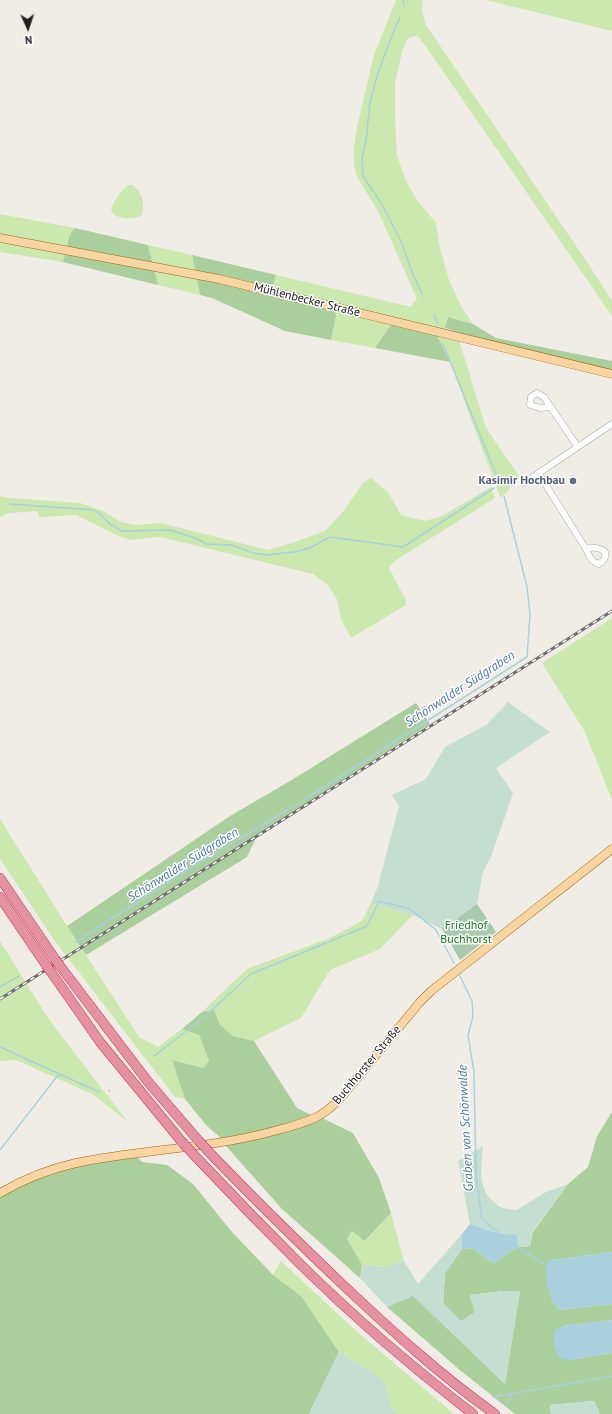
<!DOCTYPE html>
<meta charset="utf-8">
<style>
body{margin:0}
#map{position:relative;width:612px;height:1414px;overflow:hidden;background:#f0ede7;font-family:"PT Sans",sans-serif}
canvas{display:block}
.north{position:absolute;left:8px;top:8px;width:40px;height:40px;-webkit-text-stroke:3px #fff;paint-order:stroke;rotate:177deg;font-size:11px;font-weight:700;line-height:16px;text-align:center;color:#202020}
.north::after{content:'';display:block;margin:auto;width:14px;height:18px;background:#202020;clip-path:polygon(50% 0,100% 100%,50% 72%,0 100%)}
</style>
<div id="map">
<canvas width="612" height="1414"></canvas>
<div class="north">N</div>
</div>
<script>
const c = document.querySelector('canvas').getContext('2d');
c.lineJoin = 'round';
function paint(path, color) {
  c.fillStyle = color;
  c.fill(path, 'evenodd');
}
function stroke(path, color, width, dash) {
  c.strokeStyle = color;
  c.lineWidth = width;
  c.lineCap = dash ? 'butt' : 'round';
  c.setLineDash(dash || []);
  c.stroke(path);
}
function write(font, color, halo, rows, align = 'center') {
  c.font = font + ' "PT Sans",sans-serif';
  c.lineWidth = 3;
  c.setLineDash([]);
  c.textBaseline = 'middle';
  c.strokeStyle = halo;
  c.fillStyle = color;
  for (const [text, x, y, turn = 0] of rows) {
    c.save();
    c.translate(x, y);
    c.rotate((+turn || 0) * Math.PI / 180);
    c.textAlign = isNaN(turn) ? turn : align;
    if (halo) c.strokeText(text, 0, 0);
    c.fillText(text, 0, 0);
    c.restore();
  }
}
paint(new Path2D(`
 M396,0h27c-2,9 0,16 3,25l163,240 23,36v15l-192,-278 -4,-2 -6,1 -4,4 -4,11 -7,32v34l2,37 9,26 11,19 19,23 3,21 10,36 13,28 11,16 -25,-7 -3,11 -7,7 21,5 27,88 33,48 -12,16 -7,5 -50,-135 -13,-27 -45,-12 -17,25 -44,-8 6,-29 -66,-16 5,-20 135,32 6,-8 -38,-86 -22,-36 -3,-13v-16l3,-21 17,-72z
 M486,0h126v31z
 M128,185h5c9,8 13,20 8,31 -10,4 -23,4 -30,-5 2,-10 10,-20 17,-26z
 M0,214l75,14 -5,6 -7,28 -63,-10z
 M148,245l44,10 8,40 -42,-10z
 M371,478l17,14 13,23 24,6 17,-5 49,-29 4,11 -102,64 -4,6 16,30 1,7 -55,33 -10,-19 -4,-20 -10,-15 -14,-10 -153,-37 -29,3 -12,-4 -43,-21 -36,2 -3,-6 -28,2 -9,4v-21l10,2 70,5 23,8 18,11 14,3 26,-2 107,27 27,-8 30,-11 17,-18 21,-30z
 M612,618v182l-27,-68 -43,-69z
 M0,819l67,107 72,111 19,10 24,-18 17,6 10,26 -6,7 -31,-8 13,39 -10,-2 -121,-157 -54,-81z
 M371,903l42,12 -33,34 -50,21 -29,48 -47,23 -21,-5 -31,-24 45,-43 83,-31 32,-17z
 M0,941l50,80 77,100 -35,-27 -76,-34 -16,1z
 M391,1213l13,48 -19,6 -23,-2 -15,-26 5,-9 14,11z
 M281,1261l73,68 100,85h-55l-8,-6 -7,-28 -45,-28 -38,-56 -28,-21z`), '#cbe8af');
paint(new Path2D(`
 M75,228l73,17 10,40 -95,-23 7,-28z
 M192,255l84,20 -5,19 66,17 -6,29 -46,-9 -73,-33 -12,-3z
 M448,317l25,7 23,14 116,23v8c-57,-10 -113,-23 -167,-41z
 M392,323l45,12 13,27 -75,-14z
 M416,703l14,21 -172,110 -11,23 -161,98 -19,-29 163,-110 60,-35z
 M214,1010l6,15 13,11 21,5 43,67 16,8 -31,10 -60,13 -16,-14 -21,-26 -13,-39 31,8 6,-7 -10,-26 -17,-6 20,-17z
 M612,1112v140l-60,8 4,48 5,2 51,-6v16l-50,6 8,34 42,-7v61h-12l-6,-13 -44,4 1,9h-36l-54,-43 -74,-64 26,-12 92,89 15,-93h-18l-32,4 5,17 -14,10 -18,-19 2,-30 17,-24 11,-1 20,15 25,-16 12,-1 3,-14 35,-48 20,-17 9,-31z
 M322,1118l31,15 26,45 12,35 -26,28 -13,-10 -5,8 15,26 -2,13 -78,-69 -57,-64z
 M137,1157l5,5 25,3 26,19 39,48 41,43 28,21 38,56 -30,62h-309v-217c45,-28 85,-32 137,-40z`), '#abce9d');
paint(new Path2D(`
 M508,702l42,30 -54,36 17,25 -22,64 -8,15 -6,32 -35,25 -29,-14 -42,-12 6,-14 22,-83 -7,-11 34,-16 19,-32 41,-22z
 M483,1146c-2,22 -6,47 16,60 4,3 12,3 18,4l27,-17 24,-9 -35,47 -3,15 -12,1 -2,-12 -19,-2 -27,-9 -12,-63z
 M461,1235l1,14 -17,25 -2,29 18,18 14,-9 -5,-17 32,-4h18l-15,93 -92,-88 -26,11 -27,-29 2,-13 23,2 19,-6 14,23z
 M339,1352l45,28 7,28 8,6h-90z
 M594,1401l6,13h-49l-1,-9z`), '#c5ded2');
paint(new Path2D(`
 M477,904l19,28 -36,28 -18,-31z`), '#a9c8ae');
paint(new Path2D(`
 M470,1224l27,9 20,2 1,12 -25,16 -20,-15 -11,1 -1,-14z
 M612,1252v52l-51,6 -5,-2c-7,-10 -12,-33 -9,-46l5,-2z
 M612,1320v33l-42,7 -9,-1c-7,-9 -9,-19 -6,-29l7,-4z`), '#a9d0dc');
stroke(new Path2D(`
 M403,0l1,6
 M400,17l-11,26 -11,30 -8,29 -4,39 -4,17 1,18 18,27 19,36 12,33 10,22
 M434,315l4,9
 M443,344l57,140
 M10,504l84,6 6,4 10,10 12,7 48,-1 25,8 12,6 25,1 21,8 14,2 27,-3 16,-4 20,-11 73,10 91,-59
 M305,799l222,-142 3,-42 -3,-28 -23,-91
 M76,942l100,-65 123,-74
 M460,976l12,25 1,15 -5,19 6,37 2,104 6,43 19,16
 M0,987l19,-11
 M0,1047l99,45
 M154,1056l48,-37 49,-45 116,-48 12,-25 31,8 26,21 18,33
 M109,1091l1,-1
 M0,1150l59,-76
 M517,1247l30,19
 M493,1397l119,-21
 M506,1406l5,-11`), '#a9d0dc', 1.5);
const minor = new Path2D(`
 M550,407l-10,1 -10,-3 1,-8 6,-4 7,4 33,49
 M539,474l47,75c3,7 5,13 13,15 5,-3 7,-6 6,-12 -6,-5 -11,-5 -19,-3
 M524,483l88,-59`);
const major = new Path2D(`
 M0,238l219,41 393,95
 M0,1193c24,-14 49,-24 76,-30 66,-14 133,-14 198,-32 15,-4 33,-8 46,-16 9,-5 16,-12 23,-20l77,-93 11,-11 181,-142`);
const highway = new Path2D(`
 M0,878l55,81
 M0,897l46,68
 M60,966l89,117 49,57
 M51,972l49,70 82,100
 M209,1152c43,45 88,89 133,132 49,46 98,91 153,130
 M194,1155c35,37 71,74 107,110 54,53 112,103 172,149`);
stroke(minor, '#a7a7a7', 7);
stroke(major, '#976806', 9);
stroke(highway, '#d52e65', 10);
stroke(minor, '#fff', 6);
stroke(major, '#f9d5a4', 8);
stroke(highway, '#e492a1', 9);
const rail = new Path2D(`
 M0,999l612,-388`);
stroke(rail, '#6e6e6e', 3);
stroke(rail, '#fff', 1.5, [4.5]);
const highwayBridge = new Path2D(`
 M55,959l5,7
 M46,965l5,7
 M198,1140l11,12
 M182,1142l12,13`);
stroke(highwayBridge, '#d52e65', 10, []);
stroke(highwayBridge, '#e492a1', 9);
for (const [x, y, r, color] of [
 [573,481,4,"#5c6f8a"]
]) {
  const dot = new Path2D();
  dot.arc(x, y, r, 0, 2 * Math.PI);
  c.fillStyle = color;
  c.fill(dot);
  stroke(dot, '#fff', 1.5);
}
write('12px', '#202020', '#fff', [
 ["Mühlenbecker Straße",307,300,14],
 ["Buchhorster Straße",367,1065,-50]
]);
write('bold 12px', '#4e5e75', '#fff', [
 ["Kasimir Hochbau",565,481]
], 'right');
write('12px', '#107c1a', '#fff', [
 ["Friedhof",466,926],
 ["Buchhorst",466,940]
]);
write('italic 13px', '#4c78a5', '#fff', [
 ["Schönwalder Südgraben",460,689,-33],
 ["Schönwalder Südgraben",183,865,-32],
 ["Graben von Schönwalde",466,1128,-93]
]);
</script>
